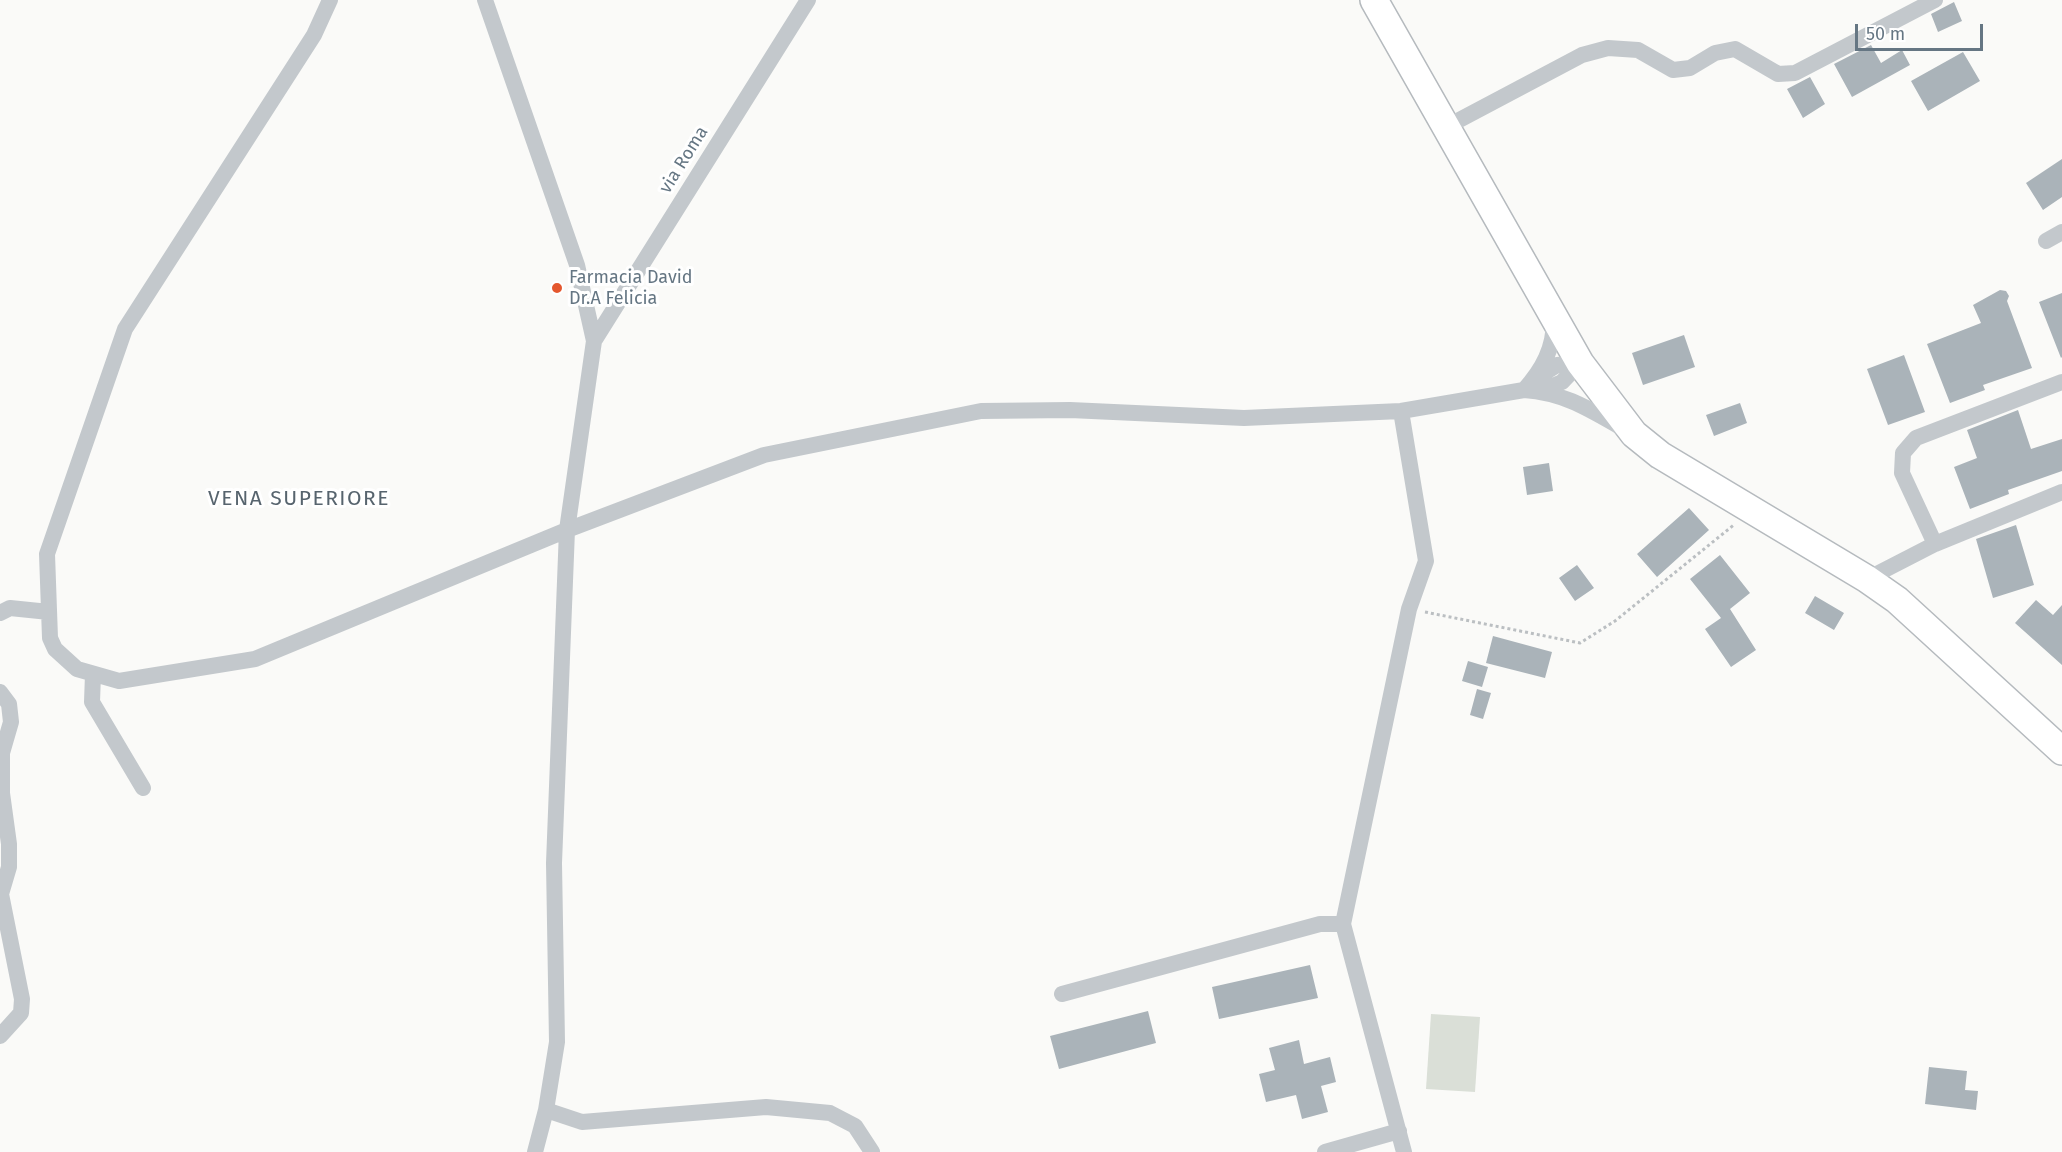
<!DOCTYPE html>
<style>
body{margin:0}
#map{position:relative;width:2062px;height:1152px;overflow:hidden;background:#fafaf8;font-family:"Fira Sans",sans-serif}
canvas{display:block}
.scale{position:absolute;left:1855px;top:24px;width:128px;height:27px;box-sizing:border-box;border:3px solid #657683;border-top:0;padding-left:8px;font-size:18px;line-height:21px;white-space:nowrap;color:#657683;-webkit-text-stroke:4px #fff;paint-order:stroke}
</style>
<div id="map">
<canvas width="2062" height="1152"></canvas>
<div class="scale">50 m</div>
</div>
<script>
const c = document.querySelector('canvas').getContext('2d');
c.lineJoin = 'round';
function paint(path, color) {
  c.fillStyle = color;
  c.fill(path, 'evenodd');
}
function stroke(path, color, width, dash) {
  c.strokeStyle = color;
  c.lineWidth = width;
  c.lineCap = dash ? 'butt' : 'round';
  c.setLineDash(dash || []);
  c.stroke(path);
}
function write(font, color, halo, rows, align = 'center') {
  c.font = font + ' "Fira Sans",sans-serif';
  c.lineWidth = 6;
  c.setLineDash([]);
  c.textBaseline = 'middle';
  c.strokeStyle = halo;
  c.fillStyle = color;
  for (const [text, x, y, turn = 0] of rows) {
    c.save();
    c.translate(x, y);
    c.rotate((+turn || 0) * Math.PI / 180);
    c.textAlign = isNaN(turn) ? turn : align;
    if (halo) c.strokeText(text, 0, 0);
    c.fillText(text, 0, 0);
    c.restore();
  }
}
paint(new Path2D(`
 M1431,1014l49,3 -5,75 -49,-3z`), '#dadfd7');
paint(new Path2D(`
 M1954,2l8,19 -24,11 -7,-18z
 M1871,45l10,18 21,-13 8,15 -58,32 -18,-33z
 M1963,52l17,29 -52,30 -17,-30z
 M1810,77l15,27 -22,14 -16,-29z
 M2062,159v38l-19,13 -17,-27z
 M2000,290l6,1 3,5 -2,5 25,67 -49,17 2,5 -35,13 -23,-59 54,-21 -8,-18z
 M2062,293v64l-1,1 -22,-56z
 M1684,335l11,32 -52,18 -11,-32z
 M1904,355l21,57 -37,13 -21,-56z
 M1740,403l7,20 -33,13 -8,-21z
 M2018,410l13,39 31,-10v32l-54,19 1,4 -39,15 -16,-42 23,-9 -10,-28z
 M1549,463l4,28 -26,4 -4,-28z
 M1689,508l20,22 -52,47 -20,-23z
 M2016,525l18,60 -41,13 -17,-59z
 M1720,555l30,38 -20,16 26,41 -25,17 -26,-38 16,-11 -31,-39z
 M1577,565l17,23 -19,13 -16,-23z
 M1815,596l29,17 -10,17 -29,-17z
 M2036,600l17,15 9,-10v60l-47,-42z
 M1493,636l59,16 -7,26 -59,-15z
 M1468,661l20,6 -6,20 -20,-6z
 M1477,689l14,4 -8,26 -13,-4z
 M1310,965l8,33 -99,21 -7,-32z
 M1148,1011l8,32 -97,26 -9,-33z
 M1299,1040l5,24 26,-7 6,25 -15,4 7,26 -26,7 -6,-24 -30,7 -7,-28 16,-4 -6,-22z
 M1929,1067l38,4 -2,19 13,1 -2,19 -51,-6z`), '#aab3b9');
const primary = new Path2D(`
 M1374,0l206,363 54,71 26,21 207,124 30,21 165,151`);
stroke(primary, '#b5babe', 30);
stroke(new Path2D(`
 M1425,612l155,31 35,-22 120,-97`), '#bbbfc2', 3, [3, 3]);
stroke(new Path2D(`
 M330,0l-16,35 -189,294 -78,225 3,84 5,11 22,20 42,12 136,-22 312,-129 197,-75 217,-44 89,-1 174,8 157,-7 123,-21
 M485,0l92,265 17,76 -27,189 -13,333 3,179 -11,68 -11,42
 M1446,127l136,-72 26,-7 30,2 35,20 17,-2 25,-15 20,-4 43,25 17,-1 140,-73
 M2046,241l16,-9
 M1554,320c0,28 -11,49 -30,70 41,3 65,19 100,39
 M594,341l214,-341
 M1538,377l19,-12 23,-2 -18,19 -21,9
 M1401,411l25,150 -17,48 -66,315 61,228
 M1935,544l-33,-71 1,-20 13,-15 146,-56
 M1867,579l68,-35 127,-52
 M0,613l10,-5 39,4
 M93,674l-1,28 51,86
 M0,692l9,12 2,18 -9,31v40l7,51v23l-8,27 21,105 -1,14 -21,23
 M1062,994l258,-70h23
 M546,1110l36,12 184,-15 64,6 25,13 17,26
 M1325,1152l74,-21`), '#c3c8cc', 16);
stroke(primary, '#fff', 27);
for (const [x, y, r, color] of [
 [557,288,6,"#e4572e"]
]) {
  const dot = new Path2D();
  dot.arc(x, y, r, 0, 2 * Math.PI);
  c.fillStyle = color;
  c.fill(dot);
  stroke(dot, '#fff', 2);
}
write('18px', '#657683', '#fff', [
 ["via Roma",684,160,-58]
]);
write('18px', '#657683', '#fff', [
 ["Farmacia David",569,278],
 ["Dr.A Felicia",569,299]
], 'left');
c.letterSpacing = '1.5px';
write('21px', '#57646e', '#fff', [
 ["VENA SUPERIORE",299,499]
]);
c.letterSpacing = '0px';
</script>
